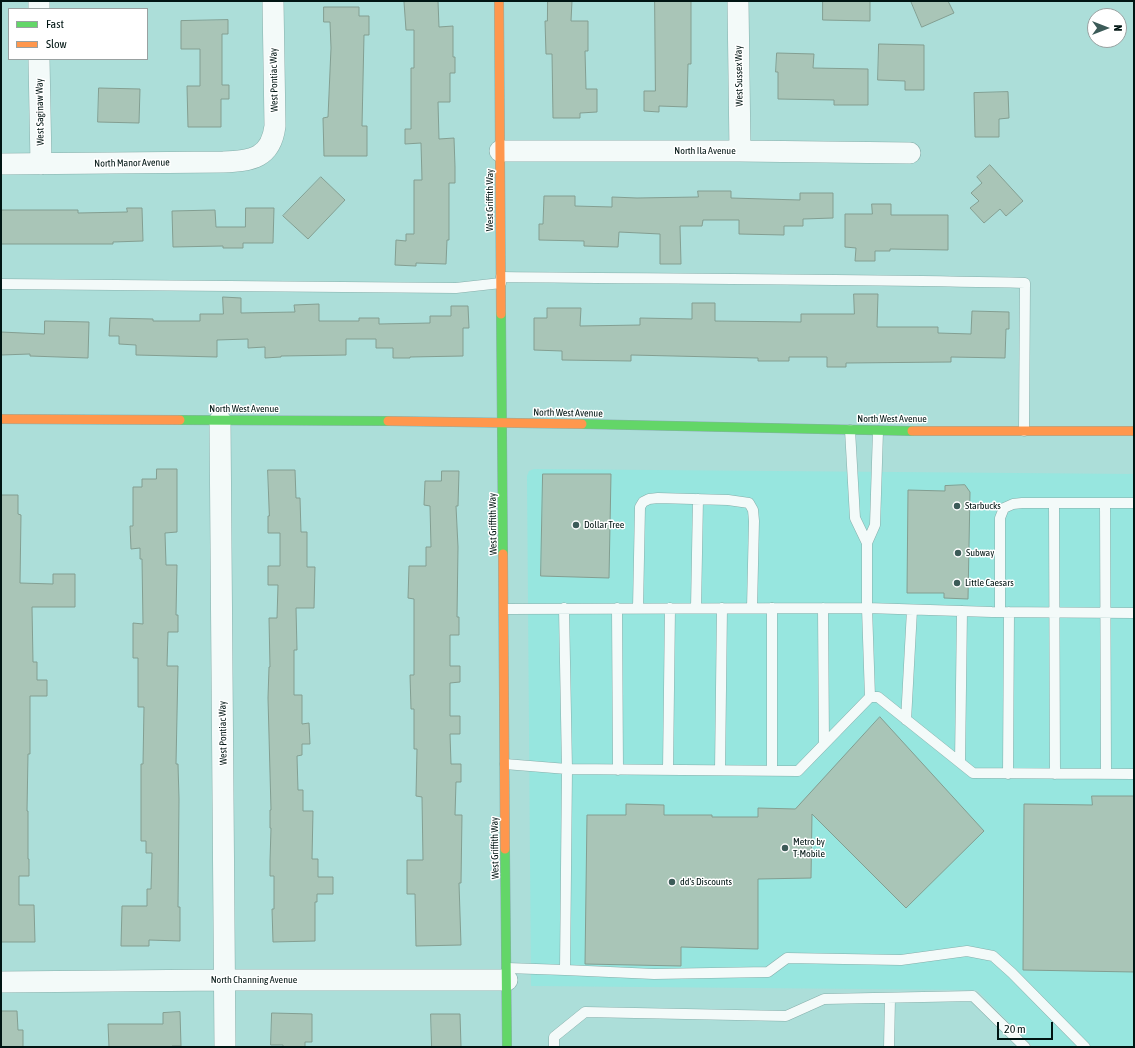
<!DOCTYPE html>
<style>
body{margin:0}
#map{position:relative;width:1135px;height:1048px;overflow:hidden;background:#acded9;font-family:"Asap Condensed",sans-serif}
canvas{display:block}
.frame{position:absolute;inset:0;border:2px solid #001513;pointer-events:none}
.legend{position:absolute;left:8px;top:8px;width:140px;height:52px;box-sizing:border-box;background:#fff;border:1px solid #99a1a1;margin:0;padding:5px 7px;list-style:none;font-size:12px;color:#001513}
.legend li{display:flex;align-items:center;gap:8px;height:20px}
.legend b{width:20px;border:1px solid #99a1a1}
.north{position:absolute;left:1087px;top:8px;width:40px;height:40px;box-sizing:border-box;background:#fff;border:1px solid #99a1a1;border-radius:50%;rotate:90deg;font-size:11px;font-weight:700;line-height:16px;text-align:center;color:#001513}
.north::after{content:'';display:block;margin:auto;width:14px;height:18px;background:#3c5b58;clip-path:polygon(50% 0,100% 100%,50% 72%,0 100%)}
.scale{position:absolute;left:997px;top:1022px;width:56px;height:18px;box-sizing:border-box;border:2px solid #001513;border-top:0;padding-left:5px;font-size:12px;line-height:14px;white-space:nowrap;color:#001513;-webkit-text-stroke:3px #fff;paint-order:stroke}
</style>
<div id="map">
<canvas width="1135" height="1048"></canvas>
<div class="frame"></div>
<ul class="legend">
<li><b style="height:5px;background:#63d668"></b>Fast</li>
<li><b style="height:5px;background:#ff974d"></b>Slow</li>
</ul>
<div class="north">N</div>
<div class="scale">20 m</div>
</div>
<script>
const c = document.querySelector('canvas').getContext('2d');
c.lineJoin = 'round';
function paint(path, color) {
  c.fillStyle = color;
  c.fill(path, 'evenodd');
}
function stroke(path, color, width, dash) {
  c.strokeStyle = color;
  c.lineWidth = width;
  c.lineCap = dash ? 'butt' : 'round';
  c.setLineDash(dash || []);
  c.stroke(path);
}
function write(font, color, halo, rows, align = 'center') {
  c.font = font + ' "Asap Condensed",sans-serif';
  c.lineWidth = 3;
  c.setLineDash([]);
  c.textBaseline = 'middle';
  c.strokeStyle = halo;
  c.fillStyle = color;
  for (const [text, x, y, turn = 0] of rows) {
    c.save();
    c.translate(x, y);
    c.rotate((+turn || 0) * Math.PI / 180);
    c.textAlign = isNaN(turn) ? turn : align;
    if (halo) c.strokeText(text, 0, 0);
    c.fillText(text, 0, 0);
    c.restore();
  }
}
paint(new Path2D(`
 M534,469l600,5v573h-101l-56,-57 -446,-4 -4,-510 2,-5z`), '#97e6df');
const building = new Path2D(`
 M438,1l1,26 14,-1v31h2v16h-5v29h-12l1,37 15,-1 1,29v16h-6v57h-2l-1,24 -30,-1v3l-21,-1 1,-25 10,1v-7h8v-54h8l-1,-37 -16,1v-15h6v-61h3v-38h-8l-2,-28z
 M548,1h24l-1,20h17v30h-3l1,38h11v23l-17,1v5h-27l-1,-64h-6l-1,-33h2z
 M655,1h36v63h-3l-1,43 -28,-1v6l-15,-1v-20h11z
 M823,1h47v20l-47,-1z
 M911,1h37l6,12 -32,14z
 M324,7h35v9h10v19h-5l-2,91h5v30h-43l-1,-38 5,-1 3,-69 -1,-26h-6z
 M228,20v14h-6v51h7v14h-8v28h-33l-1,-41h13v-37h-19v-28z
 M879,44l45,1v45h-19v-9l-27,-1z
 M777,53l37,1 -1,14 55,1v36h-34v-5l-56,-1v-27h-2z
 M99,88l41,1 -1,34 -41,-1z
 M1008,92l1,26 -10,1v18h-24l-1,-44z
 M990,165l33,36 -17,15 -6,-7 -16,14 -14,-15 9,-7 -8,-8 11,-10 -5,-6z
 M321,177l24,23 -37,39 -25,-23z
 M698,191h33v7l69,2v-7h33v25l-30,1v7h-19v9l-45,-1v-14h-36l-1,6h-22l1,38h-21v-30l-41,-2 -1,15 -34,-1v-5l-45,-1v-16h4l1,-28h31v10l37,1v-10l25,1 61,-1z
 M872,204h19v11h57v35l-58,-1v2h-15v10h-20l1,-13 -11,-1v-33h27z
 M127,208h15l1,33 -30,1v2h-112v-34h77v3l49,-1z
 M246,208h28l-1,35h-30v5h-20v-2l-50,1 -1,-36 43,-1 1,17h29z
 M854,294h24l-1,33h61v6l33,1 1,-23 37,1v17h-3l-1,29 -54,-1v5l-105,1v4h-19v-10h-38v4h-31v-3l-127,-3v6l-69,-1v-9l-28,-1v-32h13v-10h34l-1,18 60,-1v-7l52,1v-16h23v18l86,1v-8h53z
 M223,297l18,1v15l54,-1 -1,-7 25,-1v17h40v-3h20v6l51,-1v-7h21v-10h17l1,22h-6v28l-53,1v1h-17v-10h-17v-9h-30v16l-65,1v1l-16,1v-11l-17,1v-9l-31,1v17l-81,-2v-10l-17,-1v-8h-10l1,-18 43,1v2h47v-7h23z
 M45,321l44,1 -1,36 -58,-2v-2l-29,1v-23l43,2z
 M157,469h20v63l-12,1 1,32h11l-1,50h2v17h-10l-1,34h11l-2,98h2l1,35 -1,108h2v34l-31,-1v6h-28l1,-40h25v-17h4l1,-36h-6v-12h-5v-77h2l1,-57h-6v-49h-5v-35l10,1 -1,-65h-2v-11l-9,1 -1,-23h3v-39h9v-8h14z
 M268,470h27l1,28h4l1,34h6v35h8l-1,41h-18l1,42h-3v45h8v29l7,-1 1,21h-8v11l-5,1 1,34h5v21h10l-1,48h6v18h15v17h-16v8h-2v39l-42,1 -1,-33h2v-33h-4v-15l1,-33h-1v-18h1l-3,-112 1,-31h1l-1,-49h8l1,-33h-10v-19h12v-33h-12v-17h1z
 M442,471h17l-1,35h-2l2,41 -1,70h2v18h-9v31h10v16l-10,1v33h10v18h-10l1,30h10v18h-5l-1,33h7l-1,68h-2l2,62 -45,1 -1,-52h-8v-34h16l-1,-63 -6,-1 1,-47h-3v-40h-3l-1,-34h4v-76l-6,-1 1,-32h17v-19h5l-1,-41 -6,-1 1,-24h16z
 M543,474h68l-2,104 -68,-2z
 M965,485l5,7 -2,107 -24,-1v-5h-37l1,-103 37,1v-5z
 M1,495h17v19l3,1 -1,68 33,1v-10h22v33h-43l1,55h4v18h10v16h-17v58h-2l-1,57h1v48h1v17h-10v29h15l1,37h-34z
 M880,717l104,114 -78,77 -94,-94 -1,64 -53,1v70l-77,-2v19l-96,-2 2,-149h39v-11l38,1v10h48v2h46v-9l37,1z
 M1092,796h42v176l-111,-2 1,-166 68,1z
 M1,1011h16l1,19h5v17h-22z
 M180,1012l1,34h-9v1h-63l-1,-23h55v-11z
 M272,1013l40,1v28h-7v5h-22v-2h-12z
 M431,1014h29l1,33h-29z`);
paint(building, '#a9c5b7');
stroke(building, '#839e91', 1);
const lane = new Path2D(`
 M501,277c175,2 350,2 524,6l-1,148
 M1,284l455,4 45,-5
 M850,430l5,88 12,25
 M1054,503l1,271
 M1105,503l1,271
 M617,608l1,162
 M638,608l2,-101 3,-5 6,-3 9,-1 70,2 21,3 4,7 1,11 -2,87
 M696,608l2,-109
 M823,608l1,136
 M505,609l362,-1v-65l8,-18 3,-94
 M1000,612v-94l4,-10 9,-4 9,-1h112
 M870,697l-3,-89 125,4 142,1
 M906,720l6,-110
 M960,762l2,-151
 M505,764l62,5 231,2 72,-74h8l95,76 161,1
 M668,770l2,-162
 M720,770l2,-162
 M772,771v-163
 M1008,774l1,-162
 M507,968l58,2 2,-201 -3,-161
 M565,970l89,4 114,-2 19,-14 114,2 66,-9 26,5 19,17 73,74
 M554,1047v-10l31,-25 201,4 38,-17 149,-3 52,51
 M889,1047l1,-49`);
const street = new Path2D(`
 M39,1v8
 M738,1l2,150
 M39,59l2,105
 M500,151h240l170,2
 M1,164l222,-2c29,-1 48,-4 52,-36l-2,-125
 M220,420l5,627
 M1,982l224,-2h282`);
const fast = new Path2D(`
 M501,314l2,240
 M180,420l208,1
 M582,424l330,7
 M505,849l2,198`);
const slow = new Path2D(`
 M499,1l2,313
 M1,419l179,1
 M388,421l194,3
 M912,431h222
 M503,554l2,295`);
stroke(lane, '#86aeaa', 11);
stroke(street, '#86aeaa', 22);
stroke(fast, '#86aeaa', 10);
stroke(slow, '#86aeaa', 10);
stroke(lane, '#f3faf9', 10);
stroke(street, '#f3faf9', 21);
stroke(fast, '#63d668', 9);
stroke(slow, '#ff974d', 9);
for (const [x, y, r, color] of [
 [957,506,4,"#3c5b58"],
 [576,525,4,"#3c5b58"],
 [958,553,4,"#3c5b58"],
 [957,583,4,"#3c5b58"],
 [785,848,4,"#3c5b58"],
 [672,882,4,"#3c5b58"]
]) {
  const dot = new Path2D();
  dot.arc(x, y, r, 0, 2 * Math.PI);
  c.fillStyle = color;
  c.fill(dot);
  stroke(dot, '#fff', 1.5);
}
write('10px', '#001513', '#fff', [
 ["West Sussex Way",739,76,-91],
 ["West Pontiac Way",274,80,-91],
 ["West Saginaw Way",40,112,-91],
 ["North Ila Avenue",705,151],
 ["North Manor Avenue",132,163,-1],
 ["West Griffith Way",490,200,-90],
 ["North West Avenue",244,409],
 ["North West Avenue",568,413,1],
 ["North West Avenue",892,419],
 ["West Griffith Way",493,524,-91],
 ["West Pontiac Way",223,733,-91],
 ["West Griffith Way",495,848,-91],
 ["North Channing Avenue",254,980]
]);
write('10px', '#001513', '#fff', [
 ["Starbucks",965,506],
 ["Dollar Tree",584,525],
 ["Subway",966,553],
 ["Little Caesars",965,583],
 ["Metro by",793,842],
 ["T-Mobile",793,854],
 ["dd's Discounts",680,882]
], 'left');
</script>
